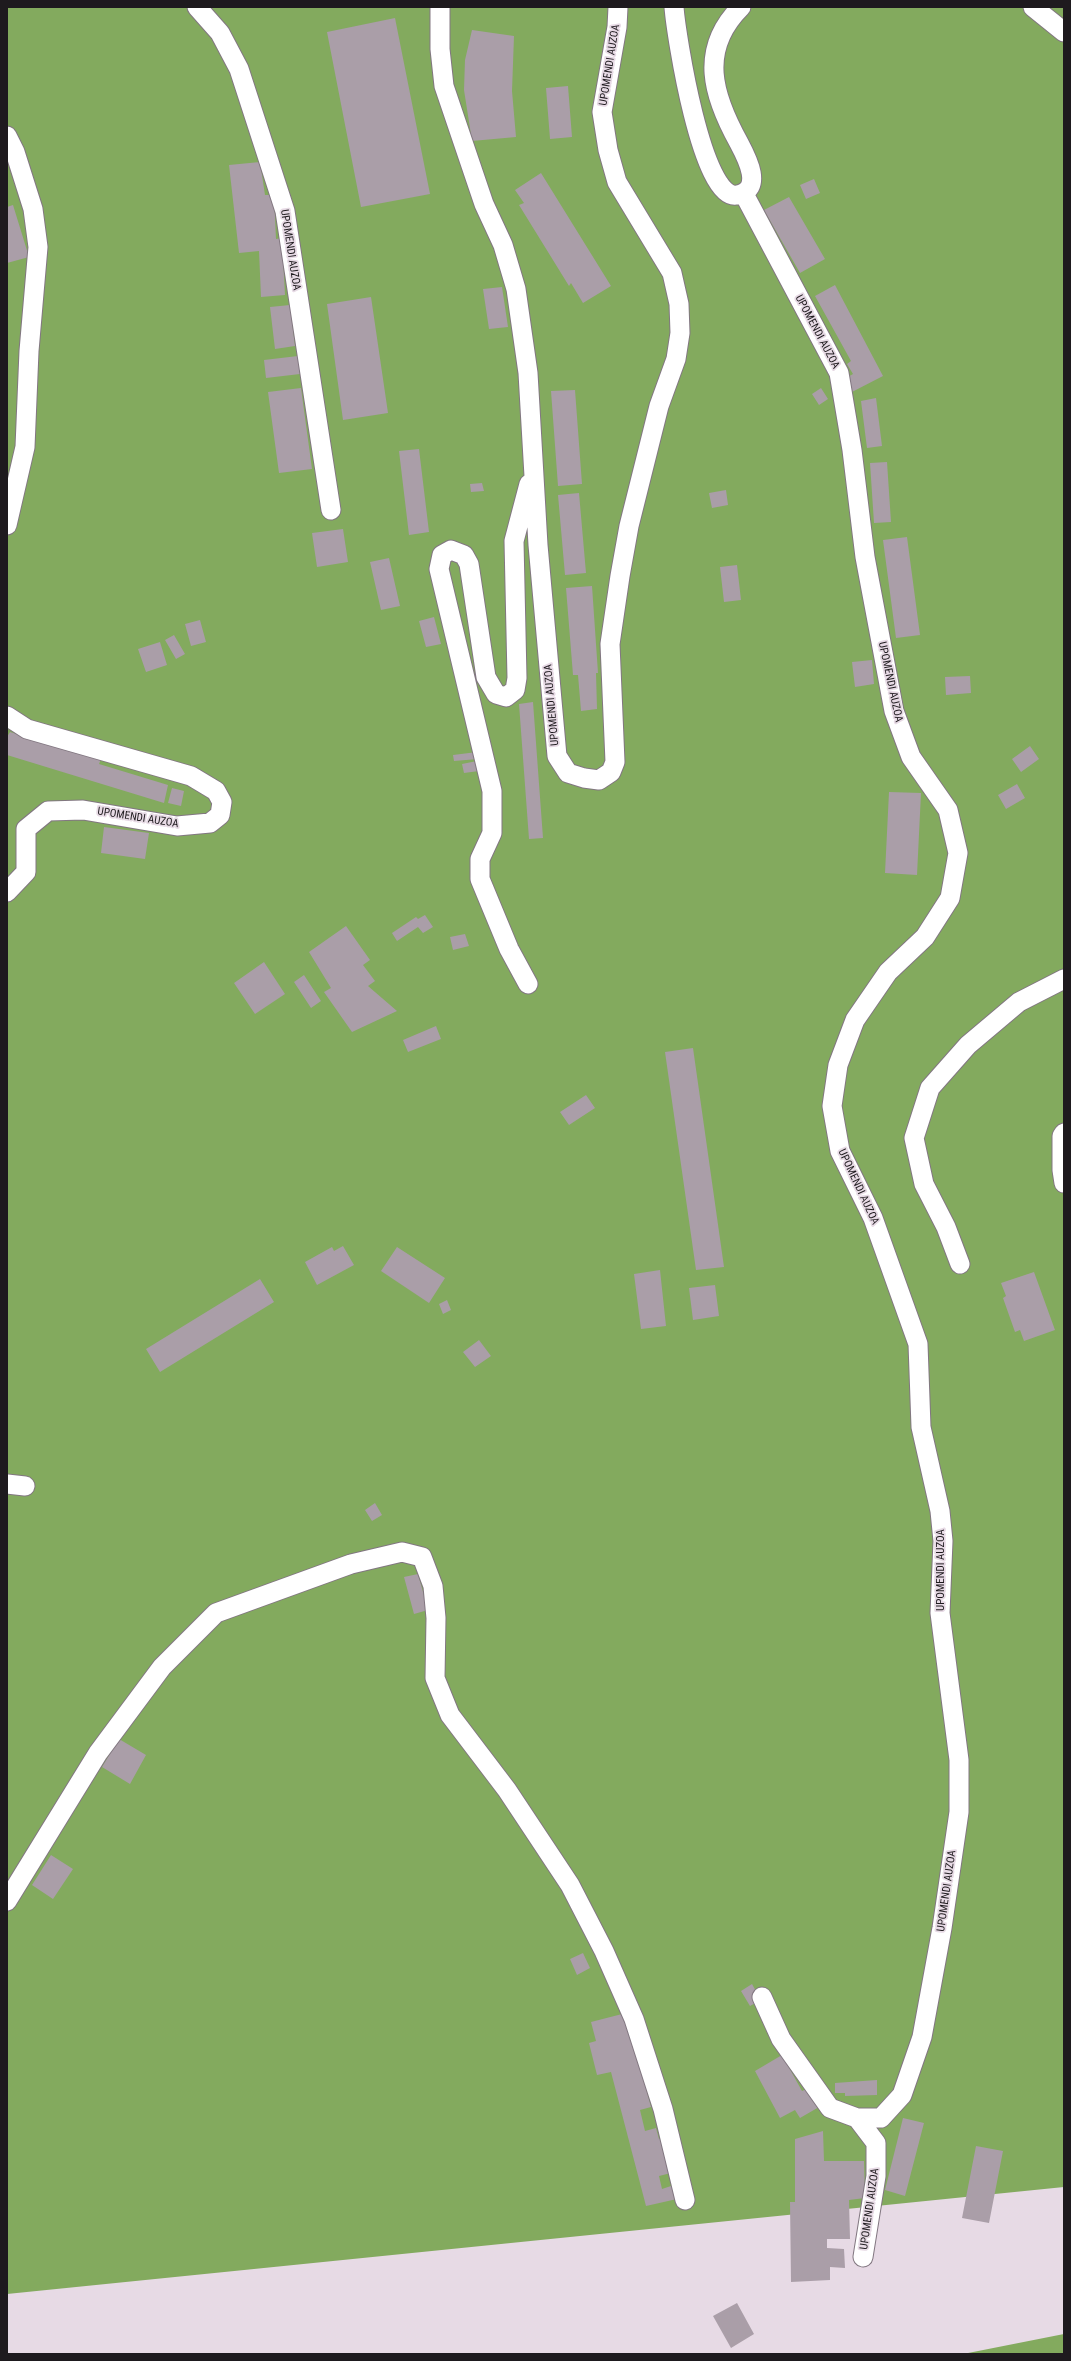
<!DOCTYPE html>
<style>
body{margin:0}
#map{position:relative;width:1071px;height:2361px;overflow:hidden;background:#e7dae5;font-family:"Roboto Condensed",sans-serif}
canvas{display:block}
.frame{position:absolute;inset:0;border:8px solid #1e1a1e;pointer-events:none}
</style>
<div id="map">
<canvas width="1071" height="2361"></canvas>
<div class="frame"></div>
</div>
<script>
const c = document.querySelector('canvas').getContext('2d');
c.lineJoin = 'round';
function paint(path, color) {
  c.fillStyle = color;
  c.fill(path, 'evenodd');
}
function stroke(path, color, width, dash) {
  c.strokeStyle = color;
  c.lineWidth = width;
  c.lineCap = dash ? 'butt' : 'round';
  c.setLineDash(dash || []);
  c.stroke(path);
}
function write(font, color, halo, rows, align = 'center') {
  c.font = font + ' "Roboto Condensed",sans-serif';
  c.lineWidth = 3.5;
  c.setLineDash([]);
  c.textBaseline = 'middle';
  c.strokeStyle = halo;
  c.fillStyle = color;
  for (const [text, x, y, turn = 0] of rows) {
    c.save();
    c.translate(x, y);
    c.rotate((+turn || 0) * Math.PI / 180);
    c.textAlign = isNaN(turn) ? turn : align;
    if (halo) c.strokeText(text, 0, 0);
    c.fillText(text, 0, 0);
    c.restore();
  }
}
paint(new Path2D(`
 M7,7h1057v2180l-1057,107z
 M1064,2334v20h-101z`), '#83aa5e');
paint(new Path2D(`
 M395,18l35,176 -69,13 -34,-175z
 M472,30l42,6 -2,55 4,46 -44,4 -8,-51 1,-30z
 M568,86l4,51 -22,2 -4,-51z
 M260,162l5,33h9l2,44 6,-1 3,57 -24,2 -2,-46 -20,2 -10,-88z
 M541,173l70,113 -28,17 -12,-20 -2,3 -50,-81 5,-2 -9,-13z
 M814,179l6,14 -14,6 -6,-14z
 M789,197l36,62 -25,14 -36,-63z
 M13,205l16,52 -22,6v-56z
 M835,285l48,91 -33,17 -4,-15 7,-4 -6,-10 4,-3 -36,-65z
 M502,287l6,40 -19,2 -6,-40z
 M371,297l17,116 -45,7 -16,-116z
 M290,305l5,41 -20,3 -5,-42z
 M298,356l2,18 -34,4 -2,-18z
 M301,388l11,81 -33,4 -11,-81z
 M821,388l7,11 -9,6 -7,-11z
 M575,390l7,94 -24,2 -7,-95z
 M876,398l6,48 -15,2 -6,-47z
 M419,449l10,83 -20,3 -10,-84z
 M887,462l4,60 -17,1 -4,-60z
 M482,483l2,8 -13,1 -1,-8z
 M726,490l2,15 -16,3 -3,-15z
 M579,493l7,80 -21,2 -7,-80z
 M343,529l5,33 -31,5 -5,-34z
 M907,537l13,98 -24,3 -13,-98z
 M389,558l11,48 -19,4 -11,-48z
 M737,565l4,35 -17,2 -4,-35z
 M592,586l6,87h-2l1,36 -16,2 -3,-36h-5l-7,-87z
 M434,617l7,27 -15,3 -7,-26z
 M200,620l6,22 -15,4 -6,-22z
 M174,635l11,19 -9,5 -11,-19z
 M160,642l7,23 -21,7 -8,-23z
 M872,660l2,24 -19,3 -3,-25z
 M970,676l1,17 -25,2 -1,-18z
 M533,702l10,136 -14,1 -10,-135z
 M10,732l91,27 -2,5 69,21 -4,18 -157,-48v-18z
 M1030,746l9,13 -18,13 -9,-13z
 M477,752l1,7 -24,2 -1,-6z
 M477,761l2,10 -15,2 -2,-9z
 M1017,784l8,14 -19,11 -8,-14z
 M172,788l12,3 -3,15 -13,-3z
 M889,792l32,1 -4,82 -32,-2z
 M104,827l45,6 -4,26 -44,-6z
 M425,915l8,12 -10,6 -5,-6 -21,14 -5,-8 24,-16 2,2z
 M346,926l24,34 -7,5 12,16 -7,5 29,25 -45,21 -28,-40 7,-4 -22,-36z
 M465,934l4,12 -16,4 -3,-13z
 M264,962l21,32 -30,20 -21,-31z
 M304,975l17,26 -10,7 -17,-26z
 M436,1026l5,13 -33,13 -5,-12z
 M693,1048l31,219 -28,3 -31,-218z
 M586,1095l9,13 -26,17 -9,-13z
 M343,1246l11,19 -37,20 -12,-23 27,-15 2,4z
 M397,1247l48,31 -16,25 -48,-32z
 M660,1270l6,56 -25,3 -7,-55z
 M1034,1272l21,58 -31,11 -4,-11 -5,2 -12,-34 3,-2 -5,-13z
 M260,1279l14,23 -114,70 -14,-23z
 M715,1285l4,31 -26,4 -4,-32z
 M447,1300l4,10 -8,4 -4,-10z
 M479,1340l12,16 -16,11 -12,-15z
 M375,1503l7,12 -10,6 -7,-11z
 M418,1574l10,36 -14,4 -10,-37z
 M119,1739l27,16 -16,29 -28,-17z
 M51,1855l22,14 -20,30 -21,-14z
 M583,1953l7,15 -13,7 -7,-16z
 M752,1984l9,16 -11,6 -9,-15z
 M626,2013l25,94 -11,3 5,21 11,-3 3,11 8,-2 4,36 -12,3 3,13 12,-4 3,14 -31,7 -35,-134 -14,3 -8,-32 7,-2 -5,-19z
 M782,2055l20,36 7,-3 10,19 -19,11 -5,-8 -15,8 -25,-47z
 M877,2080v15l-32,1v-3h-10v-10z
 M903,2118l21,5 -19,73 -20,-6z
 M823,2131l1,30h40l1,37 -16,2 1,39h-23v9l17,1 1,19 -15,-1v13l-39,2 -1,-80h5v-63z
 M976,2146l27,5 -14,72 -27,-5z
 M737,2303l17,31 -23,14 -18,-32z`), '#aa9ea8');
const minor = new Path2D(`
 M197,7l23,26 19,36 46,142 46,299
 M440,7v42l4,37 40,118 19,41 13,44 12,84 10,172 19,211 11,17 16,5 15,2 12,-8 4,-10 -5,-118 10,-68 9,-50 30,-120 17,-47 4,-26 -1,-29 -7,-31 -55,-91 -9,-32 -6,-38 15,-85 1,-20
 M674,7c2,27 28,195 63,188 27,-5 10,-37 2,-52 -26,-47 -41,-93 2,-136
 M1033,7l31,25
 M7,136l8,16 18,57 5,38 -9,104 -4,96 -18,78
 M744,194l95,179 13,77 13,107 29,154 17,46 37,53 10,43 -8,45 -25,39 -37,35 -33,48 -17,45 -6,41 8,45 33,67 45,126 3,83 19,84 3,30 -3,72 19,147v52l-17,116 -20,109 -20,58 -21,23h-24l-27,-10 -49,-69 -19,-42
 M7,716l20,13 164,47 25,15 6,11 -2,13 -10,8 -33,3 -94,-16 -35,1 -22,18v43l-19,20
 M528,984l-19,-35 -29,-70v-20l12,-26v-42l-53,-222 3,-14 9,-5 13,5 5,9 17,113 10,17 10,3 9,-7 2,-12 -3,-137 15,-57
 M1064,1133l-2,3v34l2,13
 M960,1264l-14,-37 -22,-43 -10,-46 16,-50 38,-43 51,-43 45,-23
 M7,1484l18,2
 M7,1901l91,-148 64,-86 54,-54 135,-49 51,-12 20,5 11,29 3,32 -1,60 15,37 57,75 63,95 34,66 30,68 29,90 22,91
 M857,2118l19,25v33l-13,81`);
stroke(minor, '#827781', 21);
stroke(minor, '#fff', 19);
write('11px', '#1e1a1e', '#e7dae5', [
 ["UPOMENDI AUZOA",610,65,-81],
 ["UPOMENDI AUZOA",290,250,81],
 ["UPOMENDI AUZOA",817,332,62],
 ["UPOMENDI AUZOA",890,682,78],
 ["UPOMENDI AUZOA",552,705,-95],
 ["UPOMENDI AUZOA",138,818,9],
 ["UPOMENDI AUZOA",858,1187,65],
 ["UPOMENDI AUZOA",941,1570,-90],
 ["UPOMENDI AUZOA",947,1891,-82],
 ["UPOMENDI AUZOA",870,2209,-82]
]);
</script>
